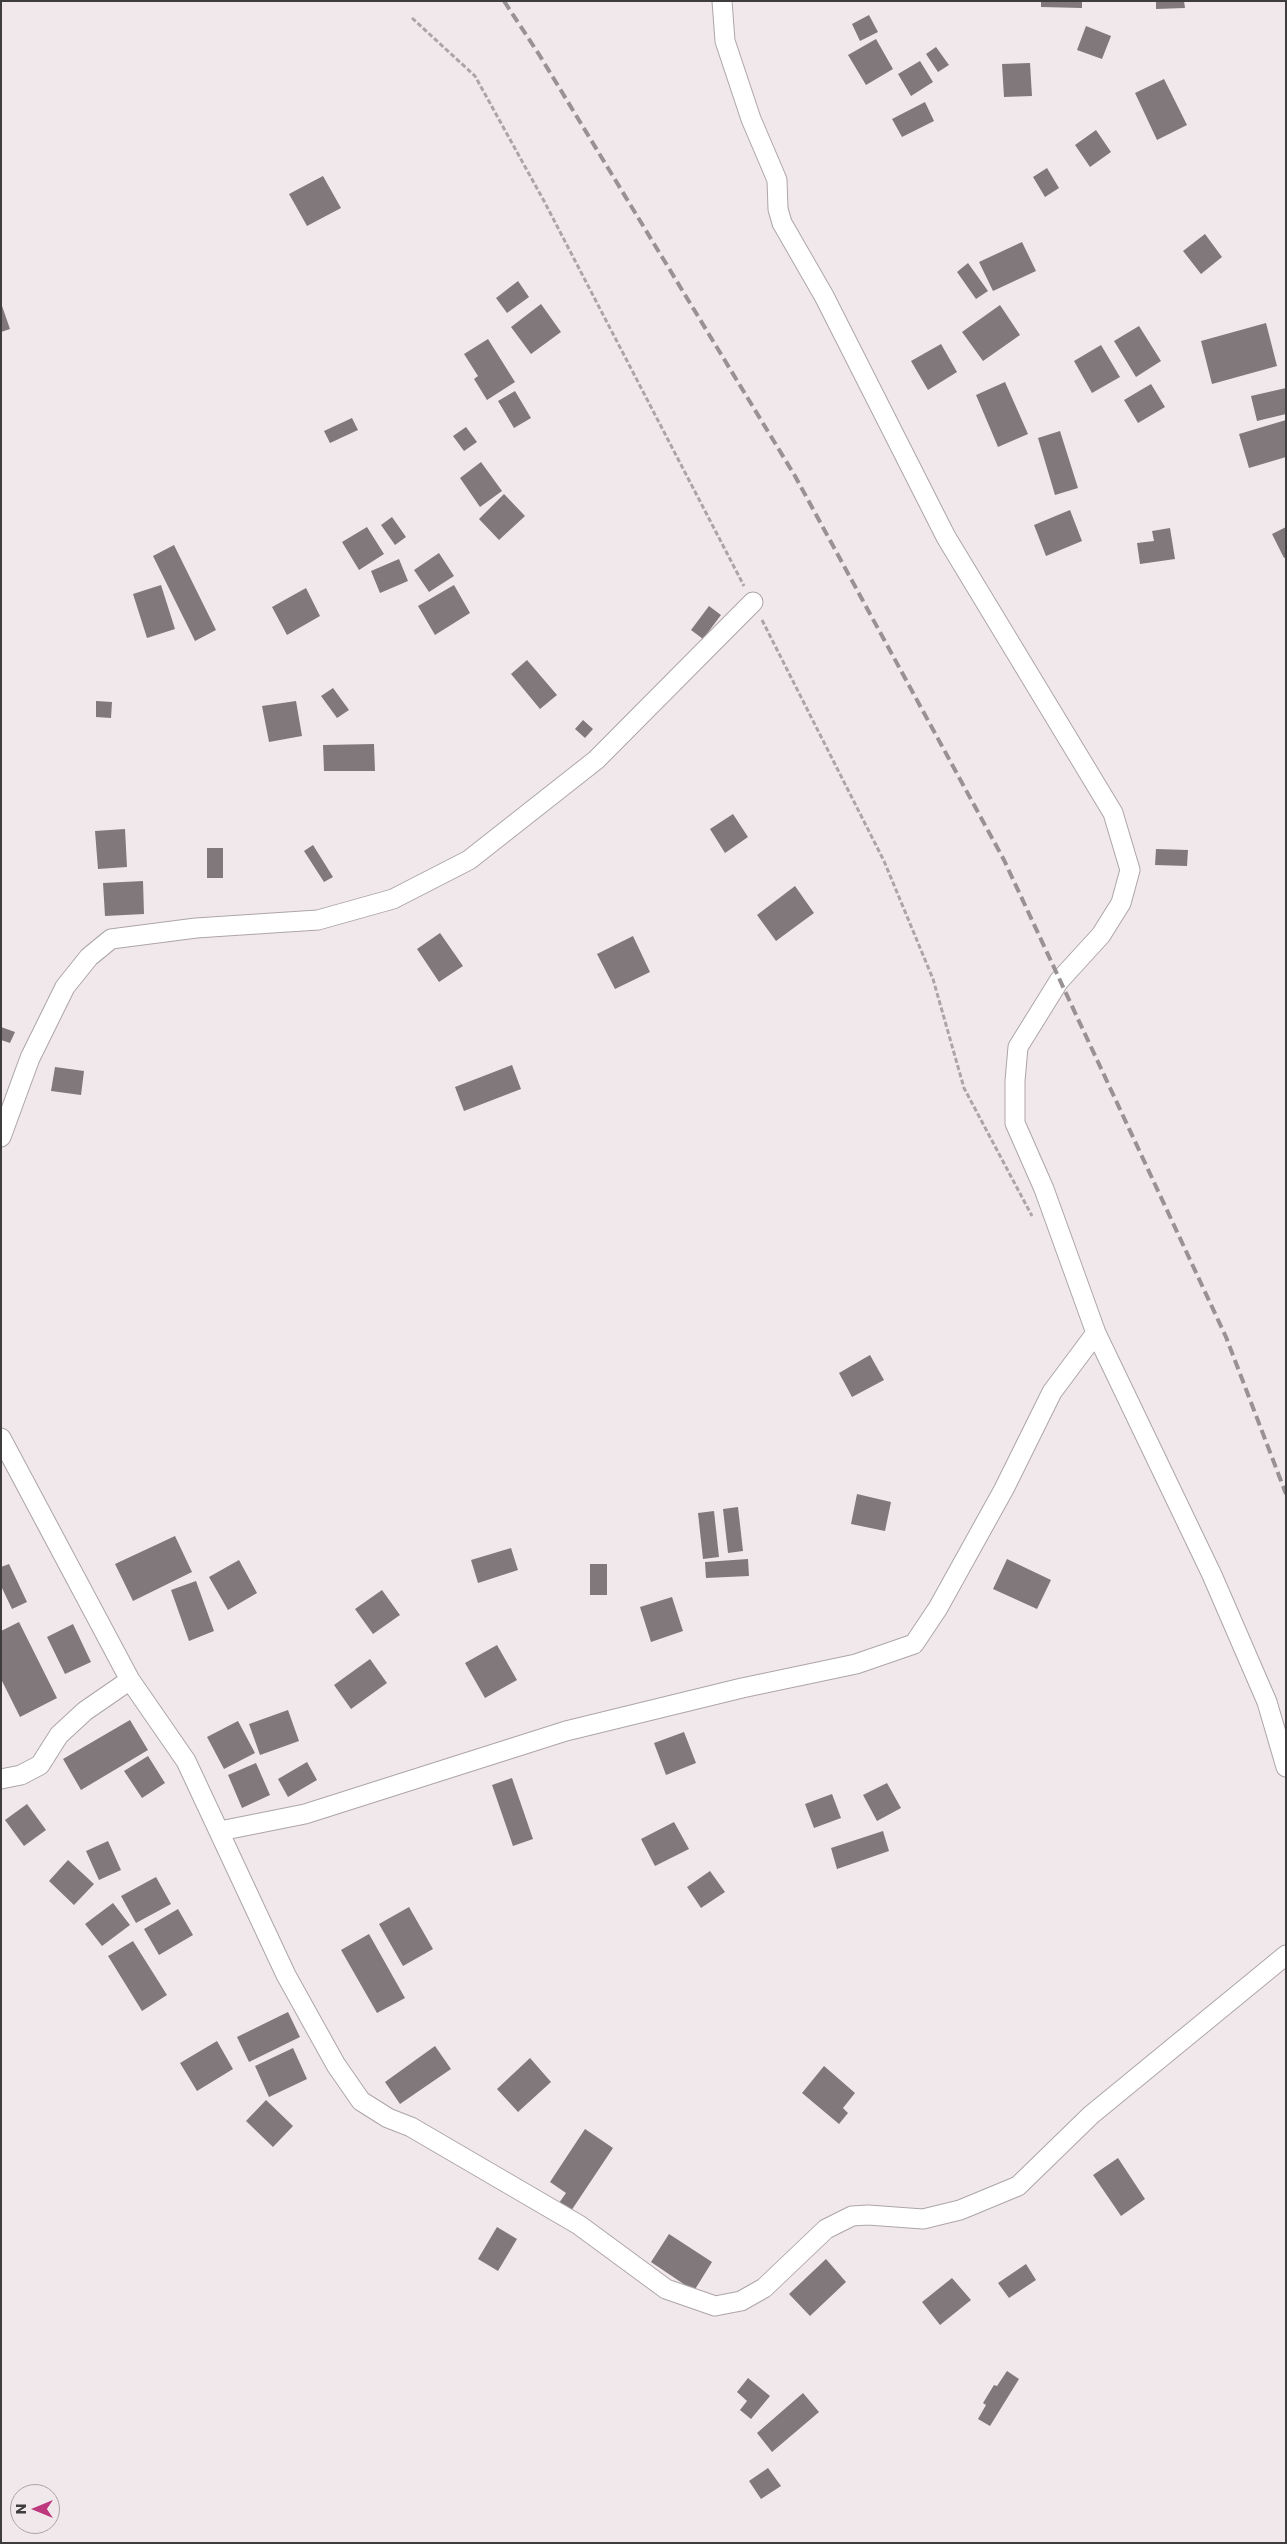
<!DOCTYPE html>
<style>
body{margin:0}
#map{position:relative;width:1287px;height:2544px;overflow:hidden;background:#f1e8eb;font-family:Poppins,sans-serif}
canvas{display:block}
.frame{position:absolute;inset:0;border:2px solid #3f3c3d;pointer-events:none}
.north{position:absolute;left:10px;top:2484px;width:50px;height:50px;box-sizing:border-box;background:#f1e8eb;border:1px solid #aaa3a5;border-radius:50%;rotate:270deg;font-size:14px;font-weight:700;line-height:20px;text-align:center;color:#3f3c3d}
.north::after{content:'';display:block;margin:auto;width:18px;height:22px;background:#bd387c;clip-path:polygon(50% 0,100% 100%,50% 72%,0 100%)}
</style>
<div id="map">
<canvas width="1287" height="2544"></canvas>
<div class="frame"></div>
<div class="north">N</div>
</div>
<script>
const c = document.querySelector('canvas').getContext('2d');
c.lineJoin = 'round';
function paint(path, color) {
  c.fillStyle = color;
  c.fill(path, 'evenodd');
}
function stroke(path, color, width, dash) {
  c.strokeStyle = color;
  c.lineWidth = width;
  c.lineCap = dash ? 'butt' : 'round';
  c.setLineDash(dash || []);
  c.stroke(path);
}
paint(new Path2D(`
 M1041,1h41v7l-41,-1z
 M1156,1h28l1,7 -29,1z
 M869,15l9,17 -18,9 -8,-17z
 M1086,26l25,10 -9,23 -25,-9z
 M876,39l17,30 -27,16 -18,-30z
 M936,47l13,18 -11,7 -12,-18z
 M920,61l13,21 -22,14 -13,-22z
 M1030,63l2,33 -28,1 -2,-33z
 M1164,79l23,46 -30,15 -22,-47z
 M925,102l9,19 -32,16 -10,-18z
 M1096,130l15,22 -21,15 -15,-22z
 M1047,168l12,20 -14,9 -12,-20z
 M323,176l18,32 -34,18 -18,-32z
 M1205,234l17,23 -21,17 -18,-23z
 M1022,242l14,29 -43,20 -14,-29z
 M968,263l20,28 -12,8 -19,-27z
 M518,281l11,16 -22,16 -11,-15z
 M1,303l9,26 -9,3z
 M541,304l20,28 -30,22 -20,-27z
 M1000,305l20,30 -37,26 -21,-29z
 M1266,323l11,43 -65,18 -11,-43z
 M1139,326l22,35 -25,16 -22,-36z
 M488,339l27,43 -28,18 -13,-21 4,-3 -14,-22z
 M941,344l16,28 -29,18 -17,-29z
 M1101,345l19,32 -28,16 -18,-32z
 M1005,382l23,52 -30,13 -22,-52z
 M1151,384l14,23 -27,16 -14,-23z
 M1286,388v26l-29,7 -6,-25z
 M515,391l16,27 -17,10 -16,-27z
 M352,418l6,12 -28,13 -6,-12z
 M1286,420v37l-37,11 -10,-34z
 M466,427l11,15 -13,9 -11,-15z
 M1060,431l18,57 -23,7 -17,-57z
 M481,462l21,29 -22,16 -20,-29z
 M504,494l21,22 -26,24 -20,-21z
 M1070,510l12,31 -36,15 -12,-31z
 M392,517l14,20 -11,8 -14,-20z
 M367,527l17,27 -25,16 -17,-28z
 M1286,527v30l-2,1 -12,-24z
 M1170,528l5,31 -35,5 -3,-21 17,-2 -2,-10z
 M174,545l42,85 -21,11 -42,-85z
 M439,553l15,23 -25,16 -15,-22z
 M399,559l9,22 -28,12 -9,-22z
 M161,585l14,44 -28,9 -14,-44z
 M454,585l16,28 -35,22 -17,-29z
 M306,588l14,28 -33,19 -15,-28z
 M709,606l12,9 -18,24 -12,-9z
 M527,660l30,35 -17,14 -29,-35z
 M333,688l16,22 -12,8 -16,-22z
 M96,701l16,1 -1,16 -15,-1z
 M296,701l6,35 -33,6 -7,-36z
 M583,720l10,9 -8,9 -10,-9z
 M374,744l1,27h-51l-1,-26z
 M733,814l15,23 -23,16 -15,-24z
 M125,829l2,38 -29,2 -3,-38z
 M313,845l20,32 -9,5 -20,-31z
 M207,848h16v30h-16z
 M1156,849l32,1 -1,16 -32,-1z
 M143,881l1,33 -39,2 -2,-33z
 M795,886l19,27 -38,28 -19,-26z
 M440,933l23,33 -24,16 -22,-33z
 M633,936l17,36 -35,17 -18,-35z
 M1,1027l14,5 -5,11 -9,-3z
 M512,1065l9,24 -57,22 -9,-24z
 M55,1067l29,4 -3,24 -30,-4z
 M870,1355l14,25 -32,17 -13,-24z
 M857,1494l34,8 -6,29 -34,-7z
 M738,1507l5,44 -15,2 -5,-44z
 M714,1511l5,46 -16,2 -5,-46z
 M175,1536l17,36 -59,29 -18,-37z
 M511,1548l7,22 -40,13 -7,-23z
 M748,1559l1,17 -43,2 -1,-16z
 M1007,1559l44,21 -14,29 -44,-20z
 M239,1560l18,33 -29,17 -19,-33z
 M9,1564l18,38 -15,7 -11,-23v-19z
 M590,1564h17v31h-17z
 M196,1581l18,50 -25,10 -18,-51z
 M382,1590l18,25 -27,19 -18,-25z
 M672,1597l11,34 -32,11 -11,-35z
 M19,1622l38,76 -37,19 -19,-38v-48z
 M73,1624l18,38 -26,12 -18,-37z
 M497,1645l20,35 -32,18 -20,-35z
 M370,1659l17,24 -36,26 -17,-24z
 M288,1710l11,31 -39,14 -11,-31z
 M130,1720l18,30 -67,40 -18,-31z
 M238,1721l17,32 -31,16 -17,-32z
 M684,1732l12,31 -30,12 -12,-32z
 M148,1756l17,27 -23,15 -18,-27z
 M307,1762l10,18 -29,17 -10,-18z
 M256,1763l14,32 -28,13 -14,-33z
 M512,1778l21,61 -20,7 -21,-61z
 M887,1783l14,25 -24,13 -14,-26z
 M832,1794l9,24 -27,10 -9,-24z
 M27,1804l19,26 -22,16 -19,-26z
 M674,1822l15,27 -34,17 -14,-27z
 M883,1831l6,20 -52,18 -6,-21z
 M108,1841l13,29 -22,10 -13,-29z
 M68,1860l26,24 -20,21 -25,-24z
 M710,1871l15,21 -24,16 -14,-21z
 M156,1877l15,27 -35,19 -15,-27z
 M113,1903l17,22 -28,21 -17,-22z
 M409,1907l24,42 -30,17 -24,-42z
 M178,1909l15,26 -34,20 -15,-26z
 M369,1934l36,64 -28,15 -36,-63z
 M133,1941l34,54 -25,16 -34,-55z
 M288,2012l12,25 -51,25 -12,-25z
 M217,2041l16,28 -36,22 -17,-28z
 M435,2046l16,23 -51,35 -15,-22z
 M293,2048l14,31 -38,18 -14,-31z
 M530,2058l21,24 -33,30 -21,-23z
 M824,2066l31,27 -12,15 5,5 -9,11 -37,-31z
 M266,2100l27,26 -20,21 -27,-26z
 M585,2129l28,19 -42,63 -12,-8 7,-10 -16,-11z
 M1118,2158l27,41 -24,17 -28,-41z
 M497,2227l20,12 -19,32 -20,-12z
 M669,2234l43,28 -18,29 -43,-29z
 M826,2259l20,23 -36,34 -21,-22z
 M1026,2264l10,16 -27,18 -11,-15z
 M952,2278l19,22 -31,25 -18,-23z
 M1007,2371l12,8 -29,47 -12,-7 8,-14 -3,-2 11,-18 3,1z
 M748,2378l22,18 -19,23 -11,-9 7,-9 -10,-9z
 M803,2393l16,19 -47,40 -15,-19z
 M768,2468l13,18 -20,13 -12,-18z`), '#80787b');
const street = new Path2D(`
 M722,1l3,40 26,78 26,61 1,29 4,14 42,73 122,241 167,276 17,57 -9,33 -20,32 -42,46 -41,66 -3,34v42l29,66 52,144 116,242 55,127 19,65
 M1,1137l29,-79 35,-71 24,-30 22,-18 85,-11 122,-8 75,-21 76,-39 127,-100 157,-158
 M1,1438l129,242 56,81 100,214 50,90 25,36 27,17 23,9 168,98 87,64 49,17 26,-5 23,-13 62,-59 26,-13 16,-1 55,4 37,-9 58,-24 73,-71 195,-160
 M1,1779l20,-4 19,-10 19,-30 26,-24 45,-31
 M220,1831l85,-17 261,-83 176,-43 114,-24 58,-20 24,-36 66,-119 48,-97 44,-59`);
stroke(street, '#ada5a8', 21);
stroke(new Path2D(`
 M412,18l63,58 69,125 200,385
 M762,620l122,241 49,118 31,109 68,128`), '#aca5a8', 3, [5, 2.5]);
stroke(street, '#fff', 19);
stroke(new Path2D(`
 M504,1l36,55 255,420 209,384 222,477 60,157`), '#989294', 4, [10, 5]);
</script>
